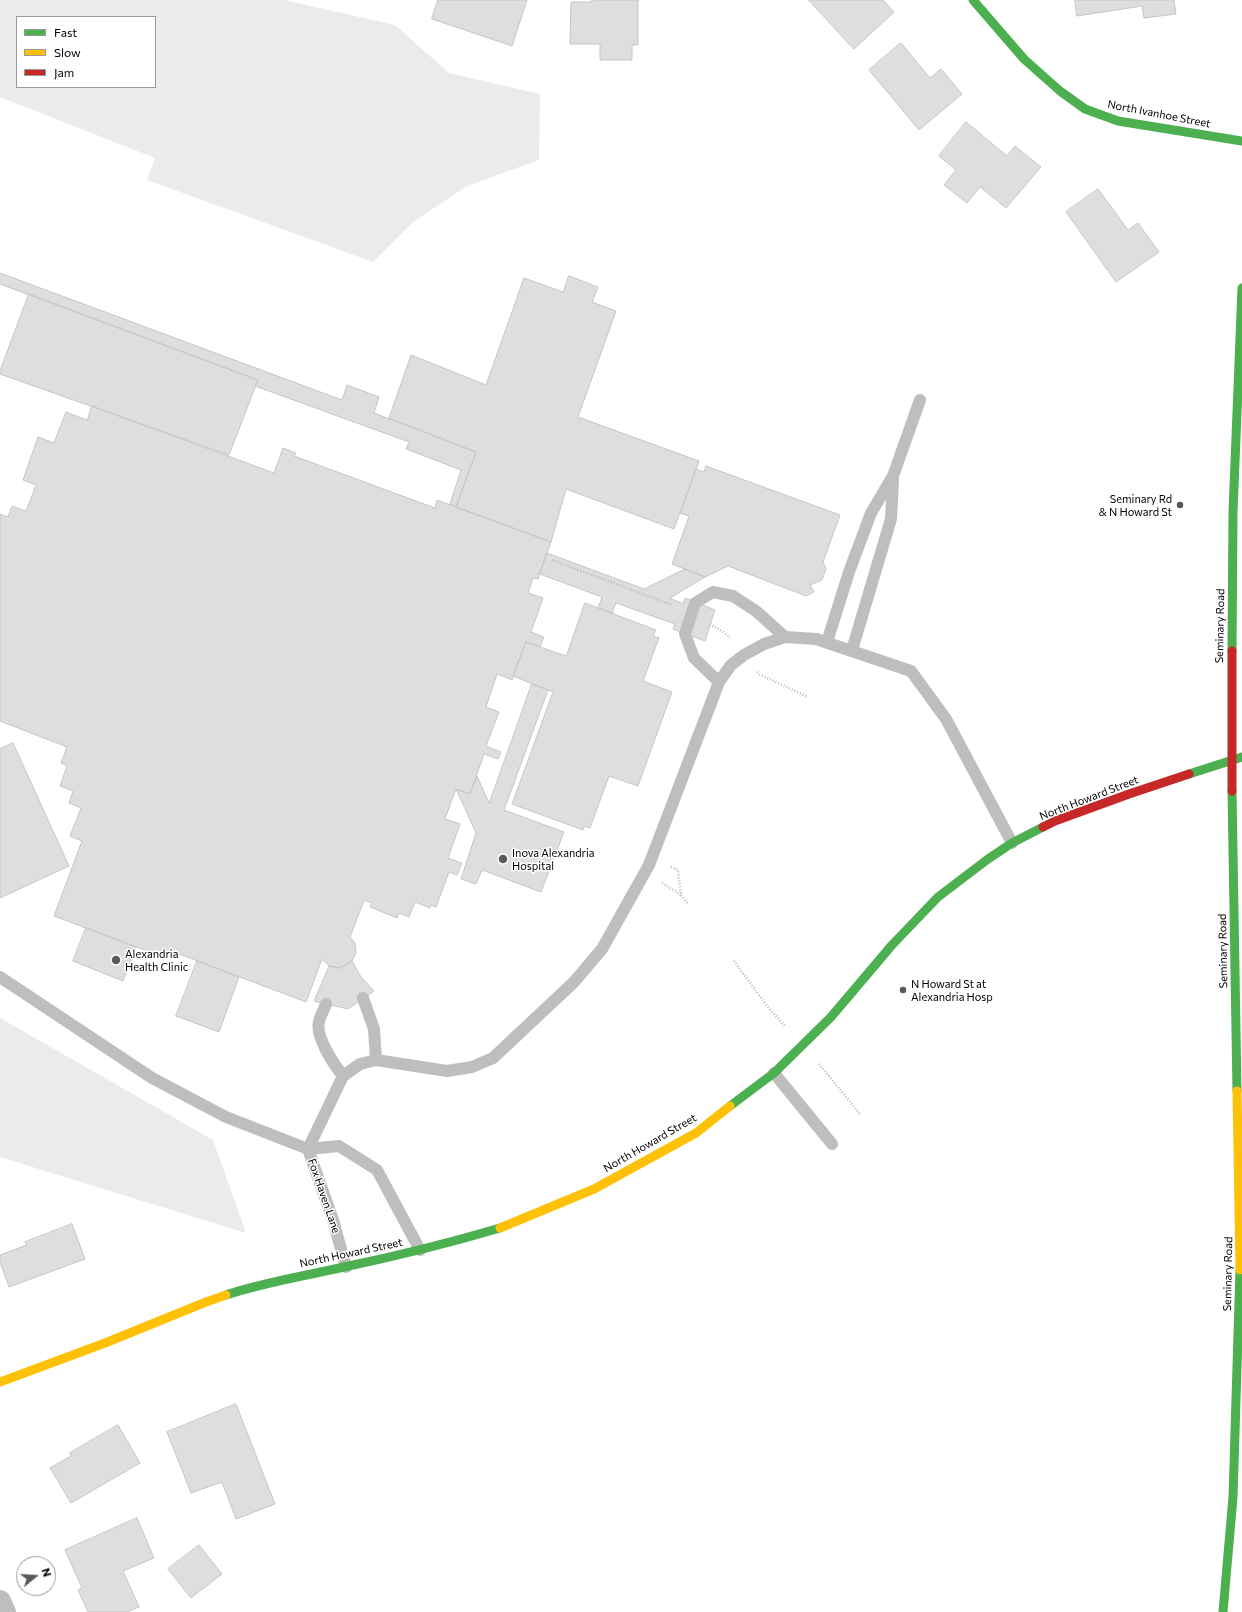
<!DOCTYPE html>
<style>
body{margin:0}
#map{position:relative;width:1242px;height:1612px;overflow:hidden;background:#fff;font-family:Commissioner,sans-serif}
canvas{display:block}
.legend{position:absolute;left:16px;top:16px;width:140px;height:72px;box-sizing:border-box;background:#fff;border:1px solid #999;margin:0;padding:5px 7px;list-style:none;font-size:12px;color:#000}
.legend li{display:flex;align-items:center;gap:8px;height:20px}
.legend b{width:20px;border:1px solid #999}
.north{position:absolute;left:16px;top:1556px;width:40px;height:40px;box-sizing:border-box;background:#fff;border:1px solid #999;border-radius:50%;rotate:72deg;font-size:11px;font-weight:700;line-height:16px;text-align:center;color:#000}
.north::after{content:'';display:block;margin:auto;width:14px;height:18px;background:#595959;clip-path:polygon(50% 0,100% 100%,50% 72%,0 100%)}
</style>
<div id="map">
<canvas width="1242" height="1612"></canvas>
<ul class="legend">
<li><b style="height:5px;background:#4caf50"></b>Fast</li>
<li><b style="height:5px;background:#ffc107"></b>Slow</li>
<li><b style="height:5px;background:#c62828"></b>Jam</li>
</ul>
<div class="north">N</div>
</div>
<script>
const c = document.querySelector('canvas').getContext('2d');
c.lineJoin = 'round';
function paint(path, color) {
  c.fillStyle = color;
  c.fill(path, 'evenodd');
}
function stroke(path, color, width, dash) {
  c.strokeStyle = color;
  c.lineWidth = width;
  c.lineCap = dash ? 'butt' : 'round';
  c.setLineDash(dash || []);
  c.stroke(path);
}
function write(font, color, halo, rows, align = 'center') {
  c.font = font + ' Commissioner,sans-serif';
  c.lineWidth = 3;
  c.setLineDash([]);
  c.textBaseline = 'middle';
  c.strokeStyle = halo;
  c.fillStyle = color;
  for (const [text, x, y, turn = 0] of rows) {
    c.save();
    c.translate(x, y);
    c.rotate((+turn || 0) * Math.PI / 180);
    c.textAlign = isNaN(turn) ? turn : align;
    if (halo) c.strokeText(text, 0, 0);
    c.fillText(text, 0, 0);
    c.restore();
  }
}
paint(new Path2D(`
 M0,0h284l111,25 54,48 91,21 -1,66 -72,26 -54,36 -40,40 -226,-82 8,-22 -155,-61zM17,17h138v70h-138z
 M0,1018l213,122 33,93 -246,-76z`), '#ebebeb');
const building = new Path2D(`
 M438,0h89l-15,46 -80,-27z
 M592,0h46v45h-6v15h-32v-16h-30l1,-42h21z
 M809,0h74l11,12 -40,37z
 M1075,0h99l2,14 -32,4 -2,-12 -65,10z
 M901,43l29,35 11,-9 21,25 -43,36 -50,-60z
 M966,122l41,34 8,-10 26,21 -35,41 -26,-21 -13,16 -23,-18 12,-15 -17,-14z
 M1098,189l30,41 10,-7 21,29 -43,30 -50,-70z
 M0,273l342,127 5,-15 32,12 -5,16 102,39 -20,55 -6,-3 11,-34 -55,-21 3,-7 -154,-56 3,-6 -258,-96z
 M569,276l29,11 -6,15 24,9 -38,106 121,44 -25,68 -108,-40 -15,53 -95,-35 20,-55 -87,-34 22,-63 75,30 38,-107 39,14z
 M29,294l229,86 -29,75 -229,-81v-3z
 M92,406l182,67 9,-25 13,5 -2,3 141,52 2,-8 114,42 -13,37 -5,-1 -5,15 15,5 -12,34 13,5 -4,10 -14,-5 -14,38 -15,-6 -11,33 13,5 -13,34 15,6 -3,7 -14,-5 -14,40 -14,-5 -11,30 15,5 -12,34 14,5 -5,12 -8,-3 -13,35 -5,-2 -1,3 -15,-6 -6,15 -10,-4 -2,5 -27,-11 2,-4 -8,-3 -14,37 5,6 1,10 -4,8 -12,7 -11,-2 -7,-7 -16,43 -140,-53 -3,8 -109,-41 28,-75 -12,-5 11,-28 -12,-5 4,-12 -13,-5 7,-20 -6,-3 6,-16 -67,-26v-207l8,3 4,-11 14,5 10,-26 -13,-5 15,-43 16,6 12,-31 21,8z
 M706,466l134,49 -17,47 3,7 -4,11 -12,5 4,7 -8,4 -78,-30 -23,11 -33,-13 17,-48 -9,-3 16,-44 8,3z
 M547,553l97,36 41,-20 20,8 -35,21 13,6 2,-6 30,12 -10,31 -32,-12 2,-5 -59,-21 -4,10 -14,-5 4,-11 -62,-23z
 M585,603l71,27 -3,6 6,2 -16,43 29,11 -34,94 -29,-10 -19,52 -6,-2 -1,4 -71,-26 41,-112 -40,-16 13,-34 40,14z
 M532,684l16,6 -44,120 60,22 -23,60 -59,-22 -6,14 -15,-5 15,-46 -20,-44 14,5 7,-18 12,27z
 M13,743l56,123 -69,32v-149z
 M86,928l50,19 -13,34 -50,-20z
 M197,961l42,16 -20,55 -43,-16z
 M352,961l9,16 13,14 -26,18 -34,-8 15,-35 11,2z
 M72,1224l13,35 -76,28 -9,-25v-7l27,-10 -2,-3z
 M236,1404l39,100 -39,15 -14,-37 -31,11 -24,-61z
 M118,1425l22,38 -69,40 -21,-35 21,-12 -1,-3z
 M137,1518l17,40 -31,13 16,36 -12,5h-39l-10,-22 4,-2 -17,-38z
 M199,1545l23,29 -31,24 -23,-29z`);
paint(building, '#dedede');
stroke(building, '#c6c6c6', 1);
stroke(new Path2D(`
 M552,560l120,45
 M710,624l15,9 5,5
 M757,672l2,2 49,23
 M671,867l7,3 3,25 7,9
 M662,883l19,12
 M734,961l33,45 18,20
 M819,1064l42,51`), '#b9b9b9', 2.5, [1, 2]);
stroke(new Path2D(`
 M827,642l22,-70 22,-59 22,-37 27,-76
 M852,650l39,-131 2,-40
 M719,682l-25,-24 -9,-24 10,-31 18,-11 20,4 23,15 29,26
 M0,977l152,101 74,39 82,32 31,-3 38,24 43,80
 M363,998l11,31 2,31
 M326,1004c-2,6 -6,12 -7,18 -4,14 15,43 24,54
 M774,1073l58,71
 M308,1149l35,-73 17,-12 16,-4 71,11 25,-4 21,-9 81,-76 28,-33 47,-84 70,-183 12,-17 13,-10 20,-11 21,-7 31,2 95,32 35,48 66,124
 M308,1149l25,71 13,47`), '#bebebe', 12);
stroke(new Path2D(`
 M0,1601l5,11`), '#bebebe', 22);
stroke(new Path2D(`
 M973,0l51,59 36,32 25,18 33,12 124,20
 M1232,651l1,-139 9,-224
 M1189,774l53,-17
 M1232,791l5,300
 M730,1106l44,-33 57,-56 61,-72 46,-48 50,-38 24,-16 31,-16
 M226,1295c39,-13 79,-19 118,-28 53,-11 105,-24 156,-39
 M1223,1612l10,-115 7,-227`), '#4caf50', 9);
stroke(new Path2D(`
 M1237,1091l3,179
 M500,1228l94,-39 102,-56 34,-27
 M0,1382l105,-39 101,-41 20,-7`), '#ffc107', 9);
stroke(new Path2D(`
 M1232,791v-140
 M1043,827l12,-6 74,-27 60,-20`), '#c62828', 9);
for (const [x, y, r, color] of [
 [1180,505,4,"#595959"],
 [503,859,5,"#595959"],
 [116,960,5,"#595959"],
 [903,990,4,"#595959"]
]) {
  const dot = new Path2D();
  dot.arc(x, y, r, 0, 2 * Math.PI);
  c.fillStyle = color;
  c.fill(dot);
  stroke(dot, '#fff', 1.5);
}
write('11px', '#000', '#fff', [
 ["North Ivanhoe Street",1159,114,11],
 ["Seminary Road",1220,626,-89],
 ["North Howard Street",1089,798,-21],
 ["Seminary Road",1223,951,-91],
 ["North Howard Street",650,1143,-30],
 ["Fox Haven Lane",324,1196,71],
 ["North Howard Street",351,1253,-12],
 ["Seminary Road",1228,1274,-89]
]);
write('11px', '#000', '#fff', [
 ["Seminary Rd",1172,499,"right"],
 ["& N Howard St",1172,512,"right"],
 ["Inova Alexandria",512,853],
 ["Hospital",512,866],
 ["Alexandria",125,954],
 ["Health Clinic",125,967],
 ["N Howard St at",911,984],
 ["Alexandria Hosp",911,997]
], 'left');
</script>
